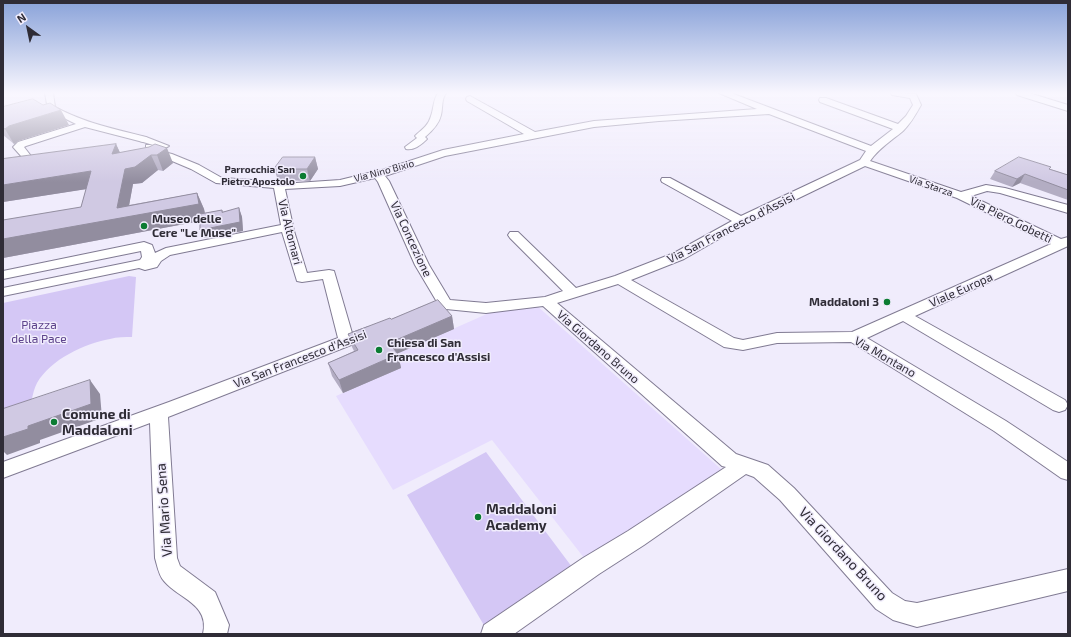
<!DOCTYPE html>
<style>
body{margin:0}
#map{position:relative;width:1071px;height:637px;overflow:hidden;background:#f0ecfc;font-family:"Exo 2",sans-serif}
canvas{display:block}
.frame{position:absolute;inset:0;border:4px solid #2f2c36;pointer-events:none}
.north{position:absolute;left:8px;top:8px;width:40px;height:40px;-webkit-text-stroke:3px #f0ecfc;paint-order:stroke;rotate:327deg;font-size:11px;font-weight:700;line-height:16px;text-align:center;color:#2f2c36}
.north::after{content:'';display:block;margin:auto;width:14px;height:18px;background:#2f2c36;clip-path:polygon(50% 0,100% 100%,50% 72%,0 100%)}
</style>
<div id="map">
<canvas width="1071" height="637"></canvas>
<div class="frame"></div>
<div class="north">N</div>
</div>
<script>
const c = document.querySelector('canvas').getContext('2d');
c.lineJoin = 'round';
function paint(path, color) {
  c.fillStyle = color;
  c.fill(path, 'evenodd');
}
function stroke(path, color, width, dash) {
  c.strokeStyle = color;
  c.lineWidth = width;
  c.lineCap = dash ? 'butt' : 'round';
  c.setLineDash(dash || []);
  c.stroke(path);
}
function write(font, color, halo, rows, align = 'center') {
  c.font = font + ' "Exo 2",sans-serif';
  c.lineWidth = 3;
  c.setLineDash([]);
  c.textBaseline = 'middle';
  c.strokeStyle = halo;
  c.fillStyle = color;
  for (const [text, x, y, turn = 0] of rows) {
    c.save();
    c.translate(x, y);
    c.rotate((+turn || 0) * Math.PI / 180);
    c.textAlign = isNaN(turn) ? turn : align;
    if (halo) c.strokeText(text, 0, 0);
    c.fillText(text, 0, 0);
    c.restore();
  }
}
paint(new Path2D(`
 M536,305l186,165 -134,93 -96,-123 -99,50 -57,-94 64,-28 -8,-12 97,-43 13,-5z`), '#e6dcfe');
paint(new Path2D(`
 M129,276l7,1 -4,60c-7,0 -15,0 -22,2 -26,5 -59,20 -73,44 -5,10 -6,22 -8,34l-26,8v-122z
 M486,452l86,115 -87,60 -78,-132z`), '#d4c7f5');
const pedestrian = new Path2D(`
 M140,137h6l23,9 -4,2 -19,1v-4h7l-13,-4z`);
const minor = new Path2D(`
 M45,93h8l2,14c29,16 60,22 91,30l2,2 -5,3 -58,-15 -59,19 -2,1 7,9 -6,14h-8l-1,-2 5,-12 -8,-9 5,-5 58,-18 -28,-14z
 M438,93h8c-5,7 -3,14 -5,22 -2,9 -9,16 -16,22l2,2c-5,5 -13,12 -21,10l-1,-2 12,-9 -2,-2 2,-2c6,-5 12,-10 14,-18 3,-8 2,-16 7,-23z
 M719,93h12l140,53 22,-17 -73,-27 -1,-2 1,-2h6l72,26 8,-8 7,-11 -3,-7 -18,-3 -1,-2 25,1 5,11c-5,9 -10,18 -18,26 -12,10 -24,17 -33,30l91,31 25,-7 19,3 63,17v8l-68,-20 -13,-2 -16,5 90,43 7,-2v9l-153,70 150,84 3,5 -3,5 -6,2 -6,-2 -150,-89 -36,17 139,83 62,41v18l-7,-2 -67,-47 -143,-89 -74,1 -34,7 -19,-3 -106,-63 -61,19 179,151 32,11 26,23 98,105 13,8 12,2 151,-34v22l-151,36 -24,-7 -17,-11 -96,-109 -26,-23 -8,-3 -102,71 -45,29 -85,60h-33l3,-9 99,-67 45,-27 98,-64 -4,-1 -179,-160 -57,7 -40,-4 -23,8 -5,-2 -2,-3 2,-3 19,-7 -22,-37 -37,-83 -3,-4 -35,8 -55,3 9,42 13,42 22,-3 5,1 18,62 17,-6 5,1 3,4 -3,4 -206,81 9,141 3,8 35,26 14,33 -2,9h-24c7,-30 -24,-35 -39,-53 -5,-5 -7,-16 -9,-23l-5,-135 -147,55v-16l166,-60 169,-64 -15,-59 -21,3 -5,-1 -15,-49 -112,23 -9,6 -4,6 -12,3 -6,-2 -136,28v-8l137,-28 2,-3 -1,-6 -138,28v-8l141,-29 8,3 3,8 11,-5 115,-23 -7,-37 -58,-5 -25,-14 -26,-11 -18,-4 -1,-2 1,-2 4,-1 21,5 27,11 23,13 74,5 44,-3 45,-11 58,-19 81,-16 -57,-33 -1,-2 1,-2 3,-1 65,36 59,-11 163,-12zM769,114l97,37 -6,9 -119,56 -71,-38h-8l-1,2 1,2 70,39 -58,32 -59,23 -39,12 -58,-56h-8l-2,3 2,3 53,53 -18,6 -59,6 -36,-3 -21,-35 -40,-84 -4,-5 60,-20 149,-29 65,-6zM865,166l92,32 94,46 -199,88 -75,1 -34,7 -9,-2 -103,-58 53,-21 61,-35z
 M1016,93h13l39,12v6l-51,-16z`);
stroke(pedestrian, '#817b93', 2);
stroke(minor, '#817b93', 2);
paint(pedestrian, '#fff');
paint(minor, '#fff');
paint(new Path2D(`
 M3,107l66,18 -51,16 -4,3 -11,-9z
 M116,144l4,9 29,-6 24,16 -10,8 -5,-1 -16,13 -9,1 -4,21 68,-12 7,16 1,4 17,-3 1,2 16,-4 3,9 1,14 -39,7 -4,-8v-9l-197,37 78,-51 5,-18 -83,13v-43z
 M315,157l3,12 -8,12 -32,-1 -4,-11z
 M1050,169l18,6v25l-48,-17 -8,4 -22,-8 5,-8z
 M452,316l2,13 -57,24 1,1 3,14 -58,25 -11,-17 -4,-13 26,-12 -2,-4 -4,-13 43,-15z`), '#b3adc3');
paint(new Path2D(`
 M61,110l8,15 -51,16 -4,3 -9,-15 4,-3z
 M116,144l7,15 -11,-5z
 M167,148l6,15 -10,8 -6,-16z
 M151,155l7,15 -16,13 -9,1 -6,33 70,-24 7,16 2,11 -203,38v-19l114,-31 8,-39z
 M315,157l3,12 -8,12 -3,-12z
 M91,171l9,16 -97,15v-17z
 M1025,174l-5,9 -8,4 5,-8z
 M239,208l3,9 1,14 -39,7 -4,-8z
 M452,316l2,13 -62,27 -3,-13z
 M398,354l3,14 -58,25 -4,-13z
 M90,380l10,14 2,24 -62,22v3l-33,12 -4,-4v-14l25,-11z`), '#928d9f');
const building = new Path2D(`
 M33,99l10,6 7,-2 11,7 -52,16 -4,3 -2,-1v-21z
 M116,144l-4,10 37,-7 6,-3 12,4 -10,7h-6l-16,12 -10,2 -8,39 80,-15 2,11 -196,35v-19l78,-13 10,-36 -88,14v-26z
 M283,157h32l-8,12h-33z
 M1019,157l32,10 -2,2 19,6v15l-43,-16 -8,5 -22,-8z
 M239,208l1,14 -40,8v-16l22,-4v2z
 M438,300l14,16 -63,27 9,11 -59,26 -11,-17 30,-13 -10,-16 42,-16 1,1z
 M90,380l1,24 -63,22v3l-25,8v-28z`);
paint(building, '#d0c9e3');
stroke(building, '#928d9f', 1);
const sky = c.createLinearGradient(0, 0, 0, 182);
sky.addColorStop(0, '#89a2d9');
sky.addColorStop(0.51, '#f8f6fe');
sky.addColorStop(1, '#f8f6fe00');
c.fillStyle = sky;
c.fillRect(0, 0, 1071, 182);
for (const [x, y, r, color] of [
 [303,176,4,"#0b7c32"],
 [144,226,4,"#0b7c32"],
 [887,302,4,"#0b7c32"],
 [379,350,4,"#0b7c32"],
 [54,422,4,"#0b7c32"],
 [478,517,4,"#0b7c32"]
]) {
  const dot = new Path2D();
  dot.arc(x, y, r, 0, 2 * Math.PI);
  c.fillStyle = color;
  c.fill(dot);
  stroke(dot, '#f0ecfc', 1.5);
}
write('bold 10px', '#2f2c36', '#f0ecfc', [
 ["Parrocchia San",295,170],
 ["Pietro Apostolo",295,182]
], 'right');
write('10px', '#2f2c36', '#f0ecfc', [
 ["Via Nino Bixio",384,171,-15],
 ["Via Starza",931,186,19]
]);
write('bold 12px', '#2f2c36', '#f0ecfc', [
 ["Museo delle",152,219],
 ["Cere \"Le Muse\"",152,233],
 ["Maddaloni 3",879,302,"right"],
 ["Chiesa di San",387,343],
 ["Francesco d'Assisi",387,357]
], 'left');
write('12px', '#2f2c36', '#f0ecfc', [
 ["Via Piero Gobetti",1011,220,26],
 ["Via San Francesco d'Assisi",731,228,-27],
 ["Via Altomari",290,232,76],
 ["Via Concezione",411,239,65],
 ["Viale Europa",961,290,-24],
 ["Via Giordano Bruno",598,347,41],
 ["Via Montano",885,357,30],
 ["Via San Francesco d'Assisi",300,359,-21]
]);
write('12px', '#5e448c', '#f0ecfc', [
 ["Piazza",39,325],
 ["della Pace",39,339]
]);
write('bold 14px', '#2f2c36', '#f0ecfc', [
 ["Comune di",62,414],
 ["Maddaloni",62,430],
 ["Maddaloni",486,509],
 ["Academy",486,525]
], 'left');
write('14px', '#2f2c36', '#f0ecfc', [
 ["Via Mario Sena",164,510,-94],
 ["Via Giordano Bruno",843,554,47]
]);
</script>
